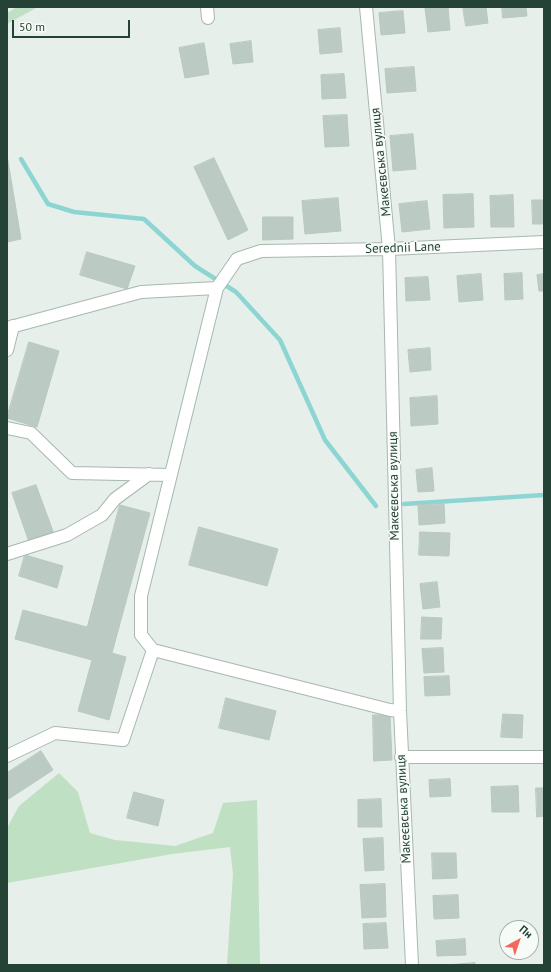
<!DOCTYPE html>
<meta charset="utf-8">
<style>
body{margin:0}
#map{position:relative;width:551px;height:972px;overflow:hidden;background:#e6efe9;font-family:"PT Sans",sans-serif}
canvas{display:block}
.frame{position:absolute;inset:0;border:8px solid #244235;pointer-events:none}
.north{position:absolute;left:499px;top:920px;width:40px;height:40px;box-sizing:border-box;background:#f7fbf8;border:1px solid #a3b1aa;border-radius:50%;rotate:40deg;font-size:11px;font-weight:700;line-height:16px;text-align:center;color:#244235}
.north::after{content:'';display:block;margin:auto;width:14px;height:18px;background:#f5685d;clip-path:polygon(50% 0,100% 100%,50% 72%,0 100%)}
.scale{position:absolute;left:12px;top:20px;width:118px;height:18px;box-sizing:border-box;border:2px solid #244235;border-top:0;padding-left:5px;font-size:12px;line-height:14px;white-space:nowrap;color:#244235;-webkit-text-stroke:3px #f7fbf8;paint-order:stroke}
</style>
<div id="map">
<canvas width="551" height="972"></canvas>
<div class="frame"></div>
<div class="north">Пн</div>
<div class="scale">50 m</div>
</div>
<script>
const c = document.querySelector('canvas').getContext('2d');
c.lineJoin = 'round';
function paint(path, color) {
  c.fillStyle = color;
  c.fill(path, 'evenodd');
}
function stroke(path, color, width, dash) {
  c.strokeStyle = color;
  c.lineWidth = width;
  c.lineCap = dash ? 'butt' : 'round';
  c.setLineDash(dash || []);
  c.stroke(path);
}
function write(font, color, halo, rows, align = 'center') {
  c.font = font + ' "PT Sans",sans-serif';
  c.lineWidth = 3;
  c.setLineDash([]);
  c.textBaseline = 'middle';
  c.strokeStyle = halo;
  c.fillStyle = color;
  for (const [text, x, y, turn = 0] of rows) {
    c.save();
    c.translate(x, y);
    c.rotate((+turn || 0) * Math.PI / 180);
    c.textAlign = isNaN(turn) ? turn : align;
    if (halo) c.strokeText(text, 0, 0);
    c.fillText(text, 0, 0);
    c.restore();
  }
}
paint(new Path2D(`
 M17,7h21l-31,17v-11z
 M59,773l19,19 12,41 25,7 60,6 38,-13 10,-30 34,-3 3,165h-33l6,-91 -3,-27 -58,7 -165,29v-55l12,-22z`), '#bfe0c2');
stroke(new Path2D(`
 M21,159l27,45 26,8 70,7 51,47 41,26 44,48 45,100 51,66
 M404,504l140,-9`), '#8dd5d3', 4.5);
const building = new Path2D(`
 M439,7h9l2,23 -22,2 -3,-24z
 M463,7h23l2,16 -22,3z
 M502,7h24l1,9 -24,2z
 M403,11l2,22 -24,2 -2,-22z
 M340,28l2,24 -22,2 -2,-24z
 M251,41l2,21 -20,2 -3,-20z
 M204,43l5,31 -24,4 -6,-30z
 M414,67l2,24 -29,2 -2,-24z
 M344,74l2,24 -24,1 -1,-24z
 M347,115l2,31 -24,1 -2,-31z
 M413,134l3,35 -23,2 -3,-35z
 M7,155l14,84 -14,3z
 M214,158l34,72 -20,10 -34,-73z
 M473,194l1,33 -30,1 -1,-33z
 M513,195l1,32h-23l-1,-31z
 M338,198l3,33 -36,3 -3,-33z
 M532,200h12v24h-11z
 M427,201l3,28 -28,3 -3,-28z
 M263,217h30v22l-30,1z
 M87,252l48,14 -8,23 -47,-14z
 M522,273l1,26 -18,1 -1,-26z
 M481,274l2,26 -24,2 -2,-26z
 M544,274v17h-5l-2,-16z
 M428,277l2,23 -24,1 -1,-23z
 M29,342l30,9 -22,76 -30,-9z
 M430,348l1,22 -21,2 -2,-22z
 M437,396l1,28 -27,2 -1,-28z
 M432,468l2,23 -16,1 -2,-22z
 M36,485l18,49 -25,8 -17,-49z
 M444,504l1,19 -26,2 -1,-20z
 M120,505l30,8 -38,140 14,4 -17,63 -31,-9 14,-51 -77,-21 8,-29 64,17z
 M199,527l79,22 -11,37 -78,-21z
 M420,532l30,1 -1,23 -30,-1z
 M25,555l38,11 -6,22 -38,-12z
 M437,582l3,25 -17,2 -3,-25z
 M422,617l20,1 -1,21h-20z
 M443,648l1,24 -20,1 -2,-24z
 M449,676l1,19 -25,1 -1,-19z
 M226,698l50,13 -7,29 -50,-12z
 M503,714l20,1 -1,23 -21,-1z
 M373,715h17l2,45 -18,1z
 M41,751l12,19 -46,30v-27z
 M450,779l1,17 -21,1 -1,-17z
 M518,786l1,26h-27l-1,-25z
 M536,788h8v28l-7,1z
 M134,792l30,8 -6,26 -31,-8z
 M381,799l1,28h-24v-27z
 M383,838l1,32 -19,1 -2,-32z
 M432,853h24l1,25 -24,1z
 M385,884l1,33 -24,1 -2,-33z
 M458,895l1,23 -25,1 -1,-23z
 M386,923l2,25 -24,1 -1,-25z
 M465,939l1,16 -29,1 -1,-15z
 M475,963v2h-28z`);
paint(building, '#bbcac2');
stroke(building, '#b8c9bf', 1);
const minor = new Path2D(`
 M207,7l1,11
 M366,7l23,242 11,462 12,254
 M217,288l20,-29 24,-8 128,-2 155,-7
 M7,328l134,-36 76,-4 -76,308v39l12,15 237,60 10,1
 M7,350l6,-24
 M7,428l24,5 41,40 99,2
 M7,554l60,-19 35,-20 13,-16 34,-25
 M7,756l48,-23 68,7 30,-90
 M401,757h143`);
stroke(minor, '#a8b8af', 14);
stroke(minor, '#fff', 12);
write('13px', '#244235', '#f7fbf8', [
 ["Макеєвська вулиця",381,162,-96],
 ["Serednii Lane",403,248,-2],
 ["Макеєвська вулиця",394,486,-91],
 ["Макеєвська вулиця",404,809,-93]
]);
</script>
